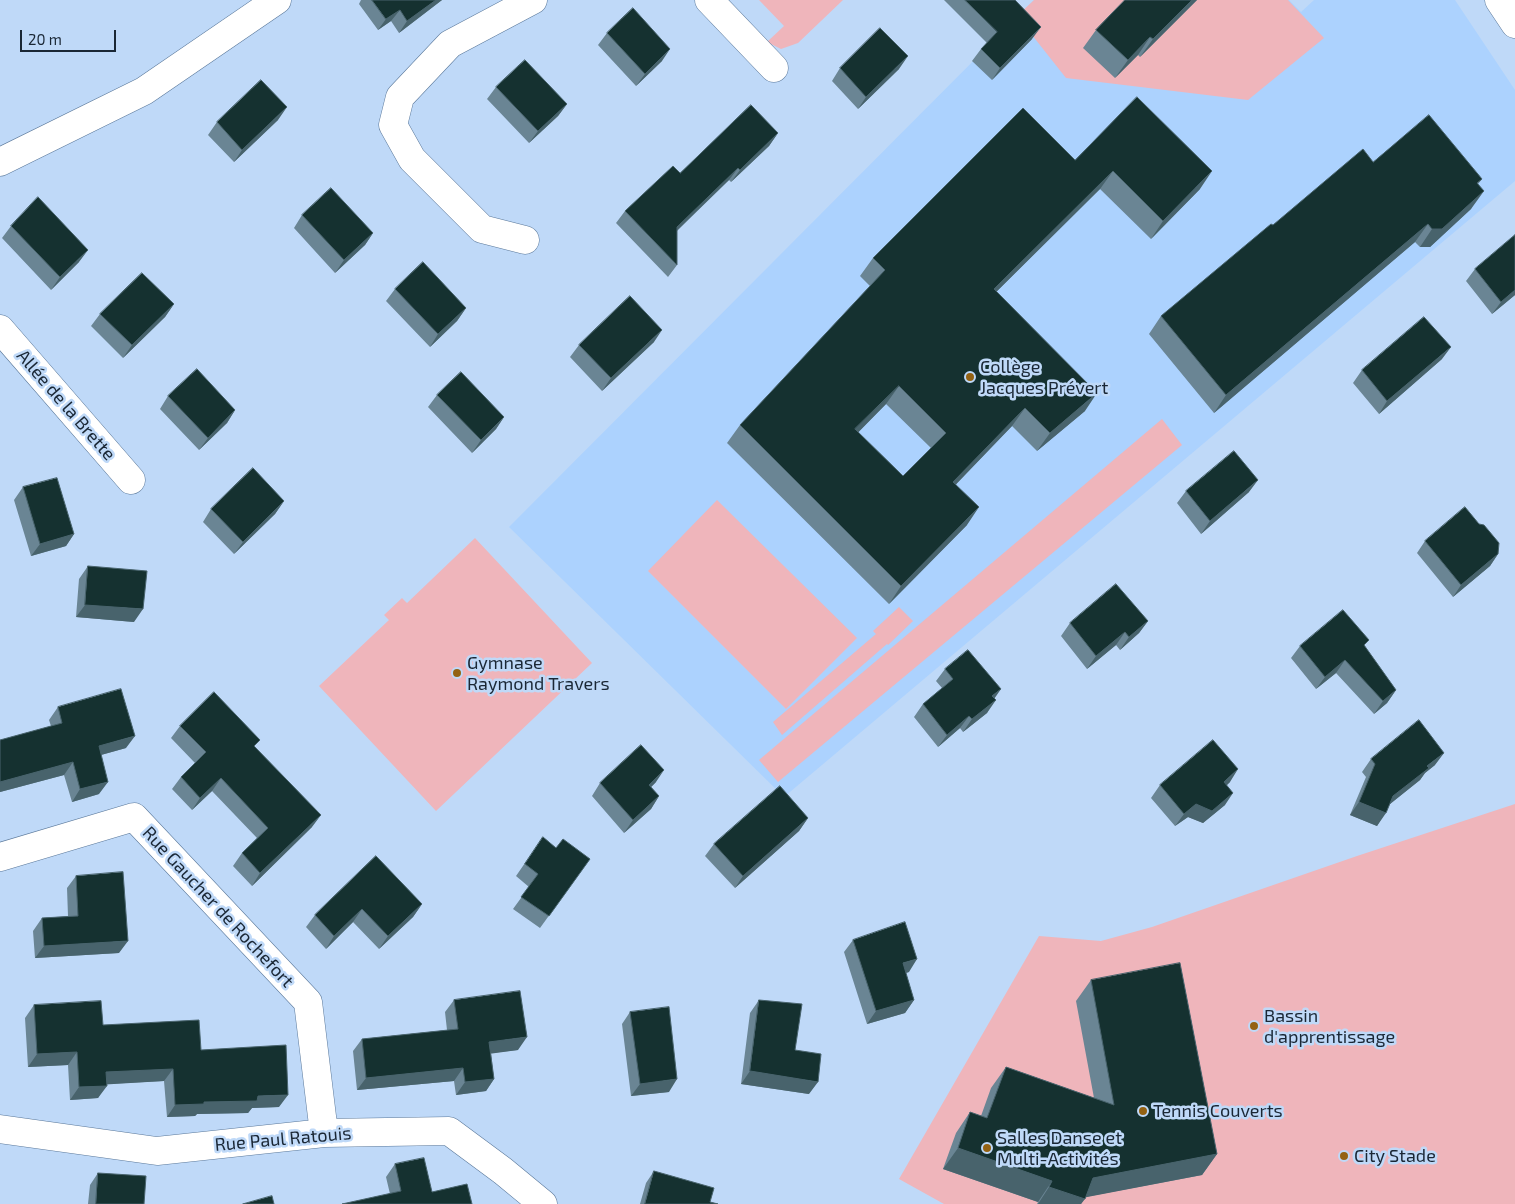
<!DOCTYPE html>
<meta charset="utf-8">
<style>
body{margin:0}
#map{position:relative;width:1515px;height:1204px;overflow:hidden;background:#bfd9f8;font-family:"Exo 2",sans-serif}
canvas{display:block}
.scale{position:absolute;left:20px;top:30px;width:96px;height:22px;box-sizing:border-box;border:2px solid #1a2735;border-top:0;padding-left:6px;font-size:15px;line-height:18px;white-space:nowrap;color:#1a2735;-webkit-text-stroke:4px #bfd9f8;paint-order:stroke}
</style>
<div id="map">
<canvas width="1515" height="1204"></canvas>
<div class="scale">20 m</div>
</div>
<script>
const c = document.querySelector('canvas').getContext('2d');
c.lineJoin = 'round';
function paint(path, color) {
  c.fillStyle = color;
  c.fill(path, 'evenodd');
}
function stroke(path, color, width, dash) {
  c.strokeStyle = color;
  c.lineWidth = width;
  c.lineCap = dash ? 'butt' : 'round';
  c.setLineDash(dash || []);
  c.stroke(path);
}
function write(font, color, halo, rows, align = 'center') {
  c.font = font + ' "Exo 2",sans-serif';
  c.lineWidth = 5;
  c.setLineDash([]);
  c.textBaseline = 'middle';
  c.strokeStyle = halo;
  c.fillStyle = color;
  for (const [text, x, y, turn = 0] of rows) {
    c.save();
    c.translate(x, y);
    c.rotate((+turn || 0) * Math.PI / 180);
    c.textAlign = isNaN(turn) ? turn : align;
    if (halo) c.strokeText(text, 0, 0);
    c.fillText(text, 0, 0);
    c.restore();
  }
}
paint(new Path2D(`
 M1034,0h255l12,12 13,-12h141l60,90v91l-731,616 -275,-270z`), '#acd2fe');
paint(new Path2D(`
 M759,0h84l-45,43 -17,6 -14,-7 17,-16z
 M1034,0h254l36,38 -76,62 -182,-22 -49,-62z
 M1162,419l20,26 -404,337 -19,-22z
 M717,500l140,138 -71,71 -138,-138z
 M475,538l117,125 -156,148 -117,-125 70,-66 -5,-5 18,-17 5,5z
 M899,607l14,14 -25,24 -1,-1 -105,91 -9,-13 103,-88 -3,-3z
 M1515,804v400h-571l-45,-25 140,-243 62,5 51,-14 205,-71z`), '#efb5bb');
const minor = new Path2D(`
 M709,0l65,68
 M1499,0l16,24
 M0,162l144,-71 133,-91
 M525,240l-43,-11 -70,-70 -19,-34 7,-28 50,-53 83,-44
 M0,329l131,151
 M0,857l134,-40 174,185 16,131
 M0,1129l157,22 167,-18 125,-2 54,40 40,33`);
stroke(minor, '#5a789a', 29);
stroke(minor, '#fff', 28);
paint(new Path2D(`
 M361,0h81l-43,33 -8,-12 -13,9 -19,-26z
 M944,0h71l17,39 -40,41 -20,-19 9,-12 6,-6z
 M1125,0h72l-57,57 -2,-2 -23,23 -32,-30 13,-18z
 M607,33l55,28 -26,25 -38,-41z
 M840,68l59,1 -41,40 -26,-28z
 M496,87l71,17 -9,12 -29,27 -42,-44z
 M278,120l-44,42 -26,-27 9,-13z
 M778,133l-9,13 -38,36 -2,-2 -52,51v34l-9,12 -52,-54 9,-12 55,-38z
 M1075,160l125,29 -49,50 -51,-50 -104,103 89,119 -48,40 -25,-25 -56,58 11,41 -78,79 -162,-161 13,-18 130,-139 -10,-10 13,-18zM886,404l45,44 -28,28 -45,-44z
 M1373,162l109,17 -4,5 -7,25 -41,38h-10l-5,-5 -201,171 -65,-79 12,-18 112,-91z
 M302,215l71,18 -8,12 -30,28 -41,-45z
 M11,226l68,36 -28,28 -49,-52z
 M1515,235v60l-23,19 -26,-33 9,-12z
 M395,289l71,19 -9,13 -27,26 -44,-46z
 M174,304l-9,13 -42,41 -32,-32 9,-12z
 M654,342l-52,49 -32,-34 9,-12z
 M1442,359l-63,55 -26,-31 9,-13z
 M437,395l67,22 -8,12 -24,24 -44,-46z
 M168,396l67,14 -8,13 -28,27 -39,-41z
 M23,487l51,47 -8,12 -35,10 -17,-56z
 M1186,491l63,1 -48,42 -24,-31z
 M284,501l-9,13 -41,40 -31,-32 8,-13z
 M1479,524l19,30 -8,12 -37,31 -36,-44 8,-12z
 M88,566l46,56 -58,-5 3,-38z
 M1148,621l-9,12 -19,17 -4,-5 -29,24 -26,-33 9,-13z
 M1300,646l65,1 31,43 -9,13 -13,11 -38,-41 -20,16 -25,-31z
 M945,669l49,29 -7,15 -24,19 -3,-4 -22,19 -24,-30 9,-13 19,-16 -6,-7z
 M58,707l68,41 -25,7 -2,39 -27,8 -8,-27 -64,17v-52l51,-14 -2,-6z
 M180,726l75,22 57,79 -60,59 -19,-20 9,-13 15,-15 -45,-47 -20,19 -20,-21 9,-12 14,-14 -24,-25z
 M1371,759l64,6 -10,8 -5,7 -30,24 -13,22 -27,-11 16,-38 -4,-5z
 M656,782l-5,5 8,9 -8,13 -27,24 -32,-37 8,-13z
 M1230,782l-3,3 -2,20 -22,18 -15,-6 -13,9 -24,-28 9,-13z
 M808,818l-9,13 -64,57 -30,-32 9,-12z
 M543,837l13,11 34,11 -50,69 -27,-19 16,-22 -13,-11z
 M376,856l46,48 -9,13 -34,32 -26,-27 -27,27 -20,-22 9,-12z
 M76,876l43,77 -84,5 -2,-27 9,-13 26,-2 -1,-28z
 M853,940l56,32 -3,1 8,27 -9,13 -38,11 -23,-72z
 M1091,980l126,174 -15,21 -117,22 -4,7h-44l1,-2 -95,-33 13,-36 14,-21 11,4 10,-28 15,-21 88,31 -18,-97z
 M454,1000l64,50 -27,3 3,26 -8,12 -30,4 -2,-14 -97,9 -4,-39 9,-12 85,-9 -2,-18z
 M759,1000l36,50 14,44 -68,-10 9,-71z
 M34,1005l69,20 98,25 78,57 -27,1 -4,5 -51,1 -2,2 -28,1 -3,-36 -58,3 -8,14 -28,2 -2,-35 -40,2 -3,-49z
 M630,1012l39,80 -38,4 -9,-72z
 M395,1164l37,28 -42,2 -4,-17z
 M654,1171l56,31 8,2h-78l6,-21z
 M98,1173l46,31h-56l2,-19z`), '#6a8594');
paint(new Path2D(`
 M436,0h6l-43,33 8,-12z
 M1192,0h5l-57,57 13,-18z
 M400,10l-9,11 -13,9 8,-11z
 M1041,27l-9,12 -40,41 8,-12z
 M1150,37l-12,18 -23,23 13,-18z
 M670,49l-8,12 -26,25 9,-12z
 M908,56l-9,13 -41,40 8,-12z
 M567,104l-9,12 -29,27 9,-12z
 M287,107l-9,13 -44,42 8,-12z
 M778,133l-9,13 -38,36 9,-12z
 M738,168l-9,12 -61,59 9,-12z
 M1113,171l-13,18 -119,118 13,-18z
 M1212,171l-12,18 -49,50 12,-18z
 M1484,191l-13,18 -41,38h-10l12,-18z
 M1428,224l-13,18 -201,171 12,-18z
 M373,233l-8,12 -30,28 9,-13z
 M88,250l-9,12 -28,28 9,-13z
 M1515,290v5l-23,19 9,-12z
 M174,304l-9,13 -42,41 9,-13z
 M466,308l-9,13 -27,26 8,-13z
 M662,330l-8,12 -52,49 9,-13z
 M1451,347l-9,12 -63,55 8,-13z
 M899,386l-13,18 -43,44 12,-19z
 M1097,393l-12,18 -48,40 13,-18z
 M1025,408l-13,18 -71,74 12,-18z
 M235,410l-8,13 -28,27 9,-12z
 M504,417l-8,12 -24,24 9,-13z
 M1258,480l-9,12 -48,42 9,-13z
 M284,501l-9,13 -41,40 9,-12z
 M979,507l-12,18 -78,79 12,-18z
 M74,534l-8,12 -35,10 9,-12z
 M1498,554l-8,12 -37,31 8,-12z
 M85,605l58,4 -9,13 -58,-5z
 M1148,621l-9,12 -19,17 9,-13z
 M1125,632l-9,13 -29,24 9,-13z
 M1345,660l-9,13 -20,16 9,-12z
 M1001,689l-9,13v-6z
 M1396,690l-9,13 -13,11 9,-13z
 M996,700l-9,13 -24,19 9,-13z
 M969,716l-9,12 -22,19 9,-12z
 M135,736l-9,12 -36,10 9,-12z
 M1444,753l-9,12 -10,8 -5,7 -35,28 8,-12 34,-30z
 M73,762l-9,13 -64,17v-10z
 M1238,769l-8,13 -14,13 8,-13z
 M664,770l-8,12 -15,15 8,-12z
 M221,778l-9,13 -20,19 8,-12z
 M108,782l-9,12 -27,8 8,-13z
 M1233,793l-8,12 -22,18 -15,-6 -13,9 9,-12 12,-10z
 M659,796l-8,13 -27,24 9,-13z
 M1359,802l27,11 -9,13 -27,-11z
 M321,815l-9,12 -60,59 8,-13z
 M808,818l-9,13 -64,57 8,-12z
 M422,904l-9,13 -34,32 9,-13z
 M362,909l-9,13 -27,27 8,-13z
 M128,941l-9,12 -84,5 9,-12z
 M917,959l-8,13 -15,4 9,-13z
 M914,1000l-9,13 -38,11 9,-13z
 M527,1037l-9,13 -37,5 8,-13z
 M77,1052l-9,13 -40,2 9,-13z
 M463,1068l-9,13 -97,9 9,-12z
 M173,1069l-9,12 -67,4 9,-13z
 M750,1071l68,11 -9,12 -68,-10z
 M494,1079l-8,12 -30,4 9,-13z
 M677,1079l-8,13 -38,4 9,-12z
 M107,1086l-9,12 -28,2 9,-13z
 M288,1095l-9,12 -27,1 -4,5 -51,1 -2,2 -28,1 8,-12 83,-9z
 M958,1148l94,33 -14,21 -95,-33z
 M1217,1154l-15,21 -120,23 3,1 -4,5h-43l11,-17 44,-9z`), '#48636c');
const building = new Path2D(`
 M372,0h64l-29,21 -7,-11 -14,9z
 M965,0h50l26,27 -41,41 -19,-19 16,-17z
 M1125,0h67l-39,39 -3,-2 -22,23 -32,-30z
 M633,8l37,41 -25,25 -38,-41z
 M880,28l28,28 -42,41 -26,-29z
 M525,60l42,44 -29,27 -42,-44z
 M261,80l26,27 -45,43 -25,-28z
 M1137,97l75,74 -49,50 -50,-50 -119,118 103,104 -47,40 -25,-25 -72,74 26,25 -78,79 -161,-161 145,-155 -12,-12 150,-150 52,52zM899,386l47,47 -43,43 -48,-47z
 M751,105l27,28 -38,37 -2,-2 -61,59v38l-52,-54 48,-45 7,7z
 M1429,115l53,64 -5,4 7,8 -42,38h-10l-4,-5 -202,171 -65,-79 110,-92 2,1 90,-76 10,13z
 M331,188l42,45 -29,27 -42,-45z
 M38,197l50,53 -28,27 -49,-51z
 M1515,235v55l-14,12 -26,-33z
 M423,262l43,46 -28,26 -43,-45z
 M142,273l32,31 -42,41 -32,-31z
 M630,296l32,34 -51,48 -32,-33z
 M1424,317l27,30 -64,54 -25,-31z
 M197,369l38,41 -27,28 -40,-42z
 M461,372l43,45 -23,23 -44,-45z
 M1234,451l24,29 -48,41 -24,-30z
 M253,468l31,33 -41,41 -32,-33z
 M57,478l17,56 -34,10 -17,-57z
 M1465,507l14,17 5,1 15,18 -1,11 -37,31 -36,-44z
 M88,566l59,5 -4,38 -58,-4z
 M1116,584l32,37 -19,16 -4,-5 -29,24 -26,-33z
 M1343,610l26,30 -5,5 32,45 -13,11 -38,-41 -20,17 -25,-31z
 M968,650l33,39 -9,7 4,4 -24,19 -3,-3 -22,19 -24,-31 30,-25 -8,-10z
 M121,689l14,47 -36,10 9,36 -28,7 -7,-27 -73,20v-42l62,-17 -4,-16z
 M214,692l46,48 -6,6 67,69 -61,58 -18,-20 26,-25 -47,-50 -21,20 -19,-21 25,-25 -26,-26z
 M1419,720l25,33 -17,13 2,2 -36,28 -7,17 -27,-11 16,-38 -4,-5z
 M1213,740l25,29 -14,13 9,11 -21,18 -16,-7 -12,10 -24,-29z
 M641,745l23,25 -15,15 10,11 -26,24 -33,-37z
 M780,786l28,32 -65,58 -29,-32z
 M543,837l13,11 7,-9 27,20 -41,57 -28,-19 17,-23 -13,-10z
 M376,856l46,48 -34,32 -26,-27 -28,27 -19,-21z
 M123,872l5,69 -84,5 -2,-28 36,-2 -2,-40z
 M905,922l12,37 -14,4 11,37 -38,11 -23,-71z
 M1180,963l37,191 -124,24 -8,21 -36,-12 3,-6 -94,-33 12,-36 17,6 19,-51 108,38 -23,-125z
 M520,991l7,46 -38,5 5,37 -29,3 -2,-14 -97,10 -4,-39 96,-10 -4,-29z
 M759,1000l43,4 -7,46 26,4 -3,28 -68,-11z
 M101,1001l2,24 96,-5 2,30 85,-5 2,50 -30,1 -1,5 -53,1v2l-29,1 -2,-36 -67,3 1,14 -28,1 -2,-35 -40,2 -3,-49z
 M669,1007l8,72 -37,5 -10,-72z
 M424,1158l8,34 35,-8 5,20h-130l59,-13 -6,-27z
 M654,1171l60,17 -4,14 8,2h-73z
 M98,1173l48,3 -2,28h-48z
 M272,1196l2,8h-31z`);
paint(building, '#153130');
stroke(building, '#48636c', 1);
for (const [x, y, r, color] of [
 [970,377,5,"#946213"],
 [457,673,5,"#946213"],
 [1254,1026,5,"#946213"],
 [1143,1111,5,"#946213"],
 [987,1148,5,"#946213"],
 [1344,1156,5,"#946213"]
]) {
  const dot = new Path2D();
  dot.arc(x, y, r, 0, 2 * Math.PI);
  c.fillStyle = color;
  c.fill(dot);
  stroke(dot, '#bfd9f8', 2);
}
write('18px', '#1a2735', '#bfd9f8', [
 ["Collège",980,367],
 ["Jacques Prévert",980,388],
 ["Gymnase",467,663],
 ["Raymond Travers",467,684],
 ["Bassin",1264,1016],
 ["d'apprentissage",1264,1037],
 ["Tennis Couverts",1153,1111],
 ["Salles Danse et",997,1138],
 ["Multi-Activités",997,1159],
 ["City Stade",1354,1156]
], 'left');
write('18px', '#1a2735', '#bfd9f8', [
 ["Allée de la Brette",66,405,49],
 ["Rue Gaucher de Rochefort",218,907,47],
 ["Rue Paul Ratouis",283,1139,-5]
]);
</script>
